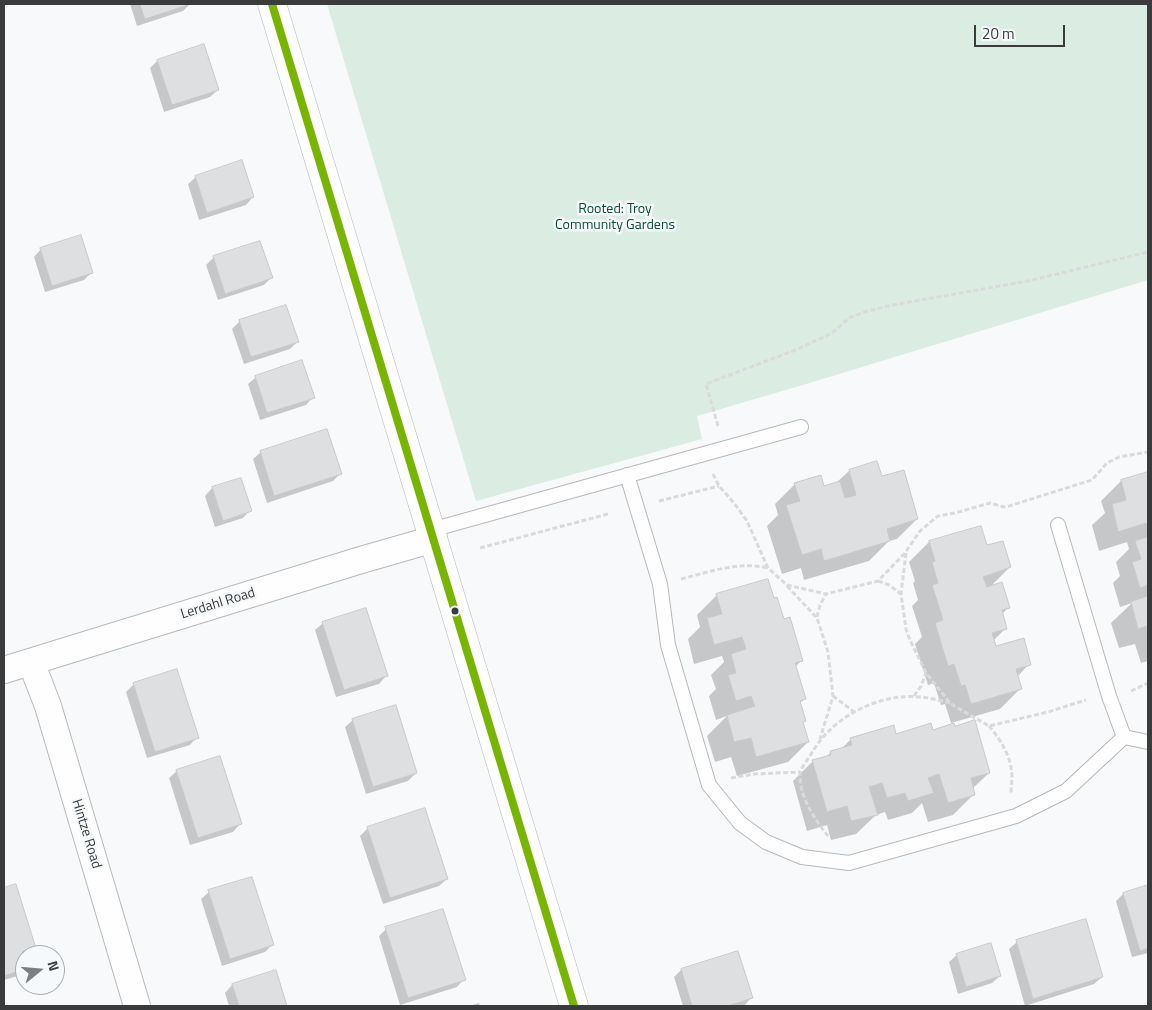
<!DOCTYPE html>
<style>
body{margin:0}
#map{position:relative;width:1152px;height:1010px;overflow:hidden;background:#f7f9fb;font-family:"Titillium Web",sans-serif}
canvas{display:block}
.frame{position:absolute;inset:0;border:5px solid #3a3b3c;pointer-events:none}
.north{position:absolute;left:15px;top:945px;width:50px;height:50px;box-sizing:border-box;background:#f6f9fc;border:1px solid #abadaf;border-radius:50%;rotate:73deg;font-size:14px;font-weight:700;line-height:20px;text-align:center;color:#3a3b3c}
.north::after{content:'';display:block;margin:auto;width:18px;height:22px;background:#7c7e7f;clip-path:polygon(50% 0,100% 100%,50% 72%,0 100%)}
.scale{position:absolute;left:974px;top:25px;width:91px;height:22px;box-sizing:border-box;border:2px solid #3a3b3c;border-top:0;padding-left:6px;font-size:15px;line-height:18px;white-space:nowrap;color:#3a3b3c;-webkit-text-stroke:4px #f6f9fc;paint-order:stroke}
</style>
<div id="map">
<canvas width="1152" height="1010"></canvas>
<div class="frame"></div>
<div class="north">N</div>
<div class="scale">20 m</div>
</div>
<script>
const c = document.querySelector('canvas').getContext('2d');
c.lineJoin = 'round';
function paint(path, color) {
  c.fillStyle = color;
  c.fill(path, 'evenodd');
}
function stroke(path, color, width, dash) {
  c.strokeStyle = color;
  c.lineWidth = width;
  c.lineCap = dash ? 'butt' : 'round';
  c.setLineDash(dash || []);
  c.stroke(path);
}
function write(font, color, halo, rows, align = 'center') {
  c.font = font + ' "Titillium Web",sans-serif';
  c.lineWidth = 5;
  c.setLineDash([]);
  c.textBaseline = 'middle';
  c.strokeStyle = halo;
  c.fillStyle = color;
  for (const [text, x, y, turn = 0] of rows) {
    c.save();
    c.translate(x, y);
    c.rotate((+turn || 0) * Math.PI / 180);
    c.textAlign = isNaN(turn) ? turn : align;
    if (halo) c.strokeText(text, 0, 0);
    c.fillText(text, 0, 0);
    c.restore();
  }
}
paint(new Path2D(`
 M327,4h821v276l-342,104 -109,32 5,23 -226,62z`), '#dbece3');
paint(new Path2D(`
 M130,4h60l-7,7 -46,15z
 M157,61l61,29 -8,7 -46,15 -14,-44z
 M196,177l57,20 -7,8 -47,15 -11,-36z
 M260,242l11,36 -7,7 -46,15 -12,-35 7,-7z
 M41,249l50,24 -7,7 -39,12 -11,-35z
 M240,321l57,21 -7,7 -46,15 -12,-35z
 M256,377l57,20 -7,8 -46,15 -12,-36z
 M261,452l79,22 -7,7 -66,22 -14,-44z
 M849,471l32,7 36,41 -20,20 -8,2 -20,20 -65,19 -3,-12 -19,6 -15,-48 11,-11 -3,-11 20,-20 29,3 12,-4z
 M1148,474v187l-7,2 -6,-19 -16,4 -8,-25 21,-20 -12,4 -7,-24 7,-7 -4,-14 13,-13 -2,-7 -28,9 -7,-26 13,-12 -4,-12 20,-20z
 M240,479l10,31 -7,8 -28,9 -10,-31 7,-8z
 M929,542l57,4 24,21 -21,21 20,19 -7,7 4,14 -13,13 2,7 34,16 -12,13 3,12 -20,20 -49,14 -6,-19 -4,1 -7,-22 -6,2 -13,-41 7,-7 -10,-31 6,-6 -5,-17 2,-2 -6,-19z
 M717,595l56,5 29,60 -7,7 10,31 -6,6 5,17 -2,2 6,19 -20,20 -51,14 -6,-19 -16,5 -8,-26 20,-20 -11,4 -7,-24 7,-7 -5,-14 13,-13 -2,-6 -28,8 -6,-25 12,-12 -3,-12z
 M323,623l63,53 -7,8 -43,13 -21,-67z
 M134,684l63,53 -7,8 -43,13 -21,-66z
 M353,720l63,53 -8,8 -42,13 -21,-67z
 M933,731l56,42 -17,16 1,6 -20,20 -25,7 -6,-19 -10,10 -24,7 -3,-8 -9,3 -20,19 -25,6 -4,-15 -20,6 -14,-50 20,-20 12,-3 6,-6 10,-3 10,-10z
 M177,771l63,53 -7,8 -43,13 -21,-67z
 M368,828l79,51 -8,7 -56,18 -23,-68z
 M15,886l21,69h-11v19l-21,6v-91z
 M1148,886v67l-16,4 -16,-56 7,-7z
 M209,892l64,52 -8,8 -43,14 -21,-67z
 M386,929l78,50 -7,8 -57,18 -21,-69z
 M1017,942l85,35 -8,7 -69,22 -16,-57z
 M737,953l14,45 -7,8h-61l-9,-29 7,-7z
 M957,955l43,21 -8,7 -34,11 -9,-32z
 M275,972l11,34h-57l-4,-13 7,-8z
 M479,1003l1,3h-11z`), '#0003');
const building = new Path2D(`
 M140,4h51l-46,15z
 M204,44l15,46 -47,15 -15,-45z
 M242,160l12,37 -47,16 -12,-37z
 M81,235l12,38 -41,13 -12,-38z
 M260,241l13,37 -48,16 -12,-38z
 M286,305l13,37 -48,15 -12,-37z
 M302,360l13,38 -48,15 -12,-37z
 M327,429l15,45 -68,22 -14,-45z
 M877,461l5,15 22,-6 14,49 -31,10 3,12 -66,20 -3,-12 -19,6 -16,-50 14,-4 -6,-18 27,-8 3,11 16,-5 5,17 11,-3 -7,-25z
 M1148,472v57l-2,-6 -28,9 -6,-28 14,-4 -5,-20z
 M241,478l11,33 -29,10 -11,-34z
 M981,526l6,19 16,-4 8,26 -28,10 4,10 15,-5 8,26 -8,2 5,19 -15,4 4,13 28,-8 7,27 -15,4 6,20 -51,15 -6,-19 -4,1 -7,-22 -6,2 -13,-43 8,-3 -11,-35 6,-2 -6,-21 3,-1 -6,-20z
 M1148,537v48l-8,3 -8,-26 9,-3 -6,-18z
 M768,579l6,19 3,-1 7,22 6,-2 13,44 -8,2 11,36 -6,2 6,20 -3,1 6,20 -53,15 -5,-19 -17,4 -7,-27 28,-9 -4,-10 -15,5 -8,-26 8,-2 -5,-19 15,-5 -4,-12 -28,8 -7,-27 15,-4 -6,-20z
 M1148,596v30l-10,3 -7,-27z
 M366,608l22,68 -44,14 -22,-68z
 M177,669l22,69 -44,14 -22,-69z
 M396,705l21,68 -44,14 -21,-68z
 M975,720l15,53 -19,5 4,17 -27,8 -9,-29 -11,4 6,15 -26,8 -3,-8 -18,5 -5,-15 -13,4 9,28 -27,6 -4,-15 -20,6 -15,-52 19,-5 -1,-4 22,-6 -2,-7 44,-13 2,9 35,-11 2,7 21,-7 1,3z
 M220,756l22,68 -44,14 -22,-68z
 M425,808l23,71 -58,19 -23,-71z
 M252,877l22,68 -44,14 -22,-69z
 M16,884l22,71h-13v14l-21,7v-88z
 M1148,885v63l-8,3 -17,-58z
 M443,909l23,71 -58,18 -23,-71z
 M1086,919l17,58 -70,22 -17,-59z
 M991,943l10,33 -35,11 -10,-33z
 M738,951l15,47 -26,8h-35l-11,-37z
 M276,970l11,36h-48l-7,-22z`);
paint(building, '#dddfe0');
stroke(building, '#c8c9cb', 1);
const service = new Path2D(`
 M627,475l33,109 8,61 41,140 31,38 26,19 36,15 47,6 167,-47 50,-25 58,-54 -15,-41 -51,-171
 M431,530l370,-103
 M1124,737l24,5`);
const minor = new Path2D(`
 M31,662l17,44 89,300
 M4,670l357,-110 73,-21`);
const tertiary = new Path2D(`
 M272,4l302,1002`);
stroke(service, '#b7b9ba', 16);
stroke(minor, '#b7b9ba', 28);
stroke(tertiary, '#b7b9ba', 29);
stroke(new Path2D(`
 M718,426l-12,-42 92,-35 34,-16 17,-15 15,-6 29,-7 135,-24 120,-29
 M713,474l6,12 15,17 13,18 21,47 19,17 39,9 52,-13 27,-28 15,-22 18,-15 17,-3 35,-10 14,4 5,-1 83,-26 15,-17 12,-6 29,-5
 M659,501l60,-15
 M480,548l128,-34
 M906,553l-5,41 5,35 4,11 16,33 25,31 38,22 59,-14 38,-12
 M681,579c28,-7 58,-18 87,-11
 M878,581l11,4 12,9
 M787,586l30,32 11,34 5,44 -13,43
 M817,617l3,-12 6,-11
 M1131,691l17,-8
 M833,696l20,15
 M914,696l7,-10 5,-13
 M989,726c12,14 23,32 23,51 0,5 -1,11 -1,16
 M731,778l23,-4 46,-2
 M828,836c-13,-16 -29,-40 -28,-62 1,-7 9,-16 13,-23 21,-35 66,-58 108,-54 10,1 20,4 30,6`), '#dadadc', 3, [5, 2.5]);
stroke(service, '#fefefe', 14);
stroke(minor, '#fefefe', 26);
stroke(tertiary, '#fefefe', 28);
stroke(new Path2D(`
 M272,4l302,1002`), '#78b500', 8);
for (const [x, y, r, color] of [
 [455,611,4.5,"#3a3b3c"]
]) {
  const dot = new Path2D();
  dot.arc(x, y, r, 0, 2 * Math.PI);
  c.fillStyle = color;
  c.fill(dot);
  stroke(dot, '#f6f9fc', 2);
}
write('14px', '#0b4e31', '#f6f9fc', [
 ["Rooted: Troy",615,210],
 ["Community Gardens",615,226]
]);
write('14px', '#3a3b3c', '#f6f9fc', [
 ["Lerdahl Road",218,604,-17],
 ["Hintze Road",86,834,73]
]);
</script>
